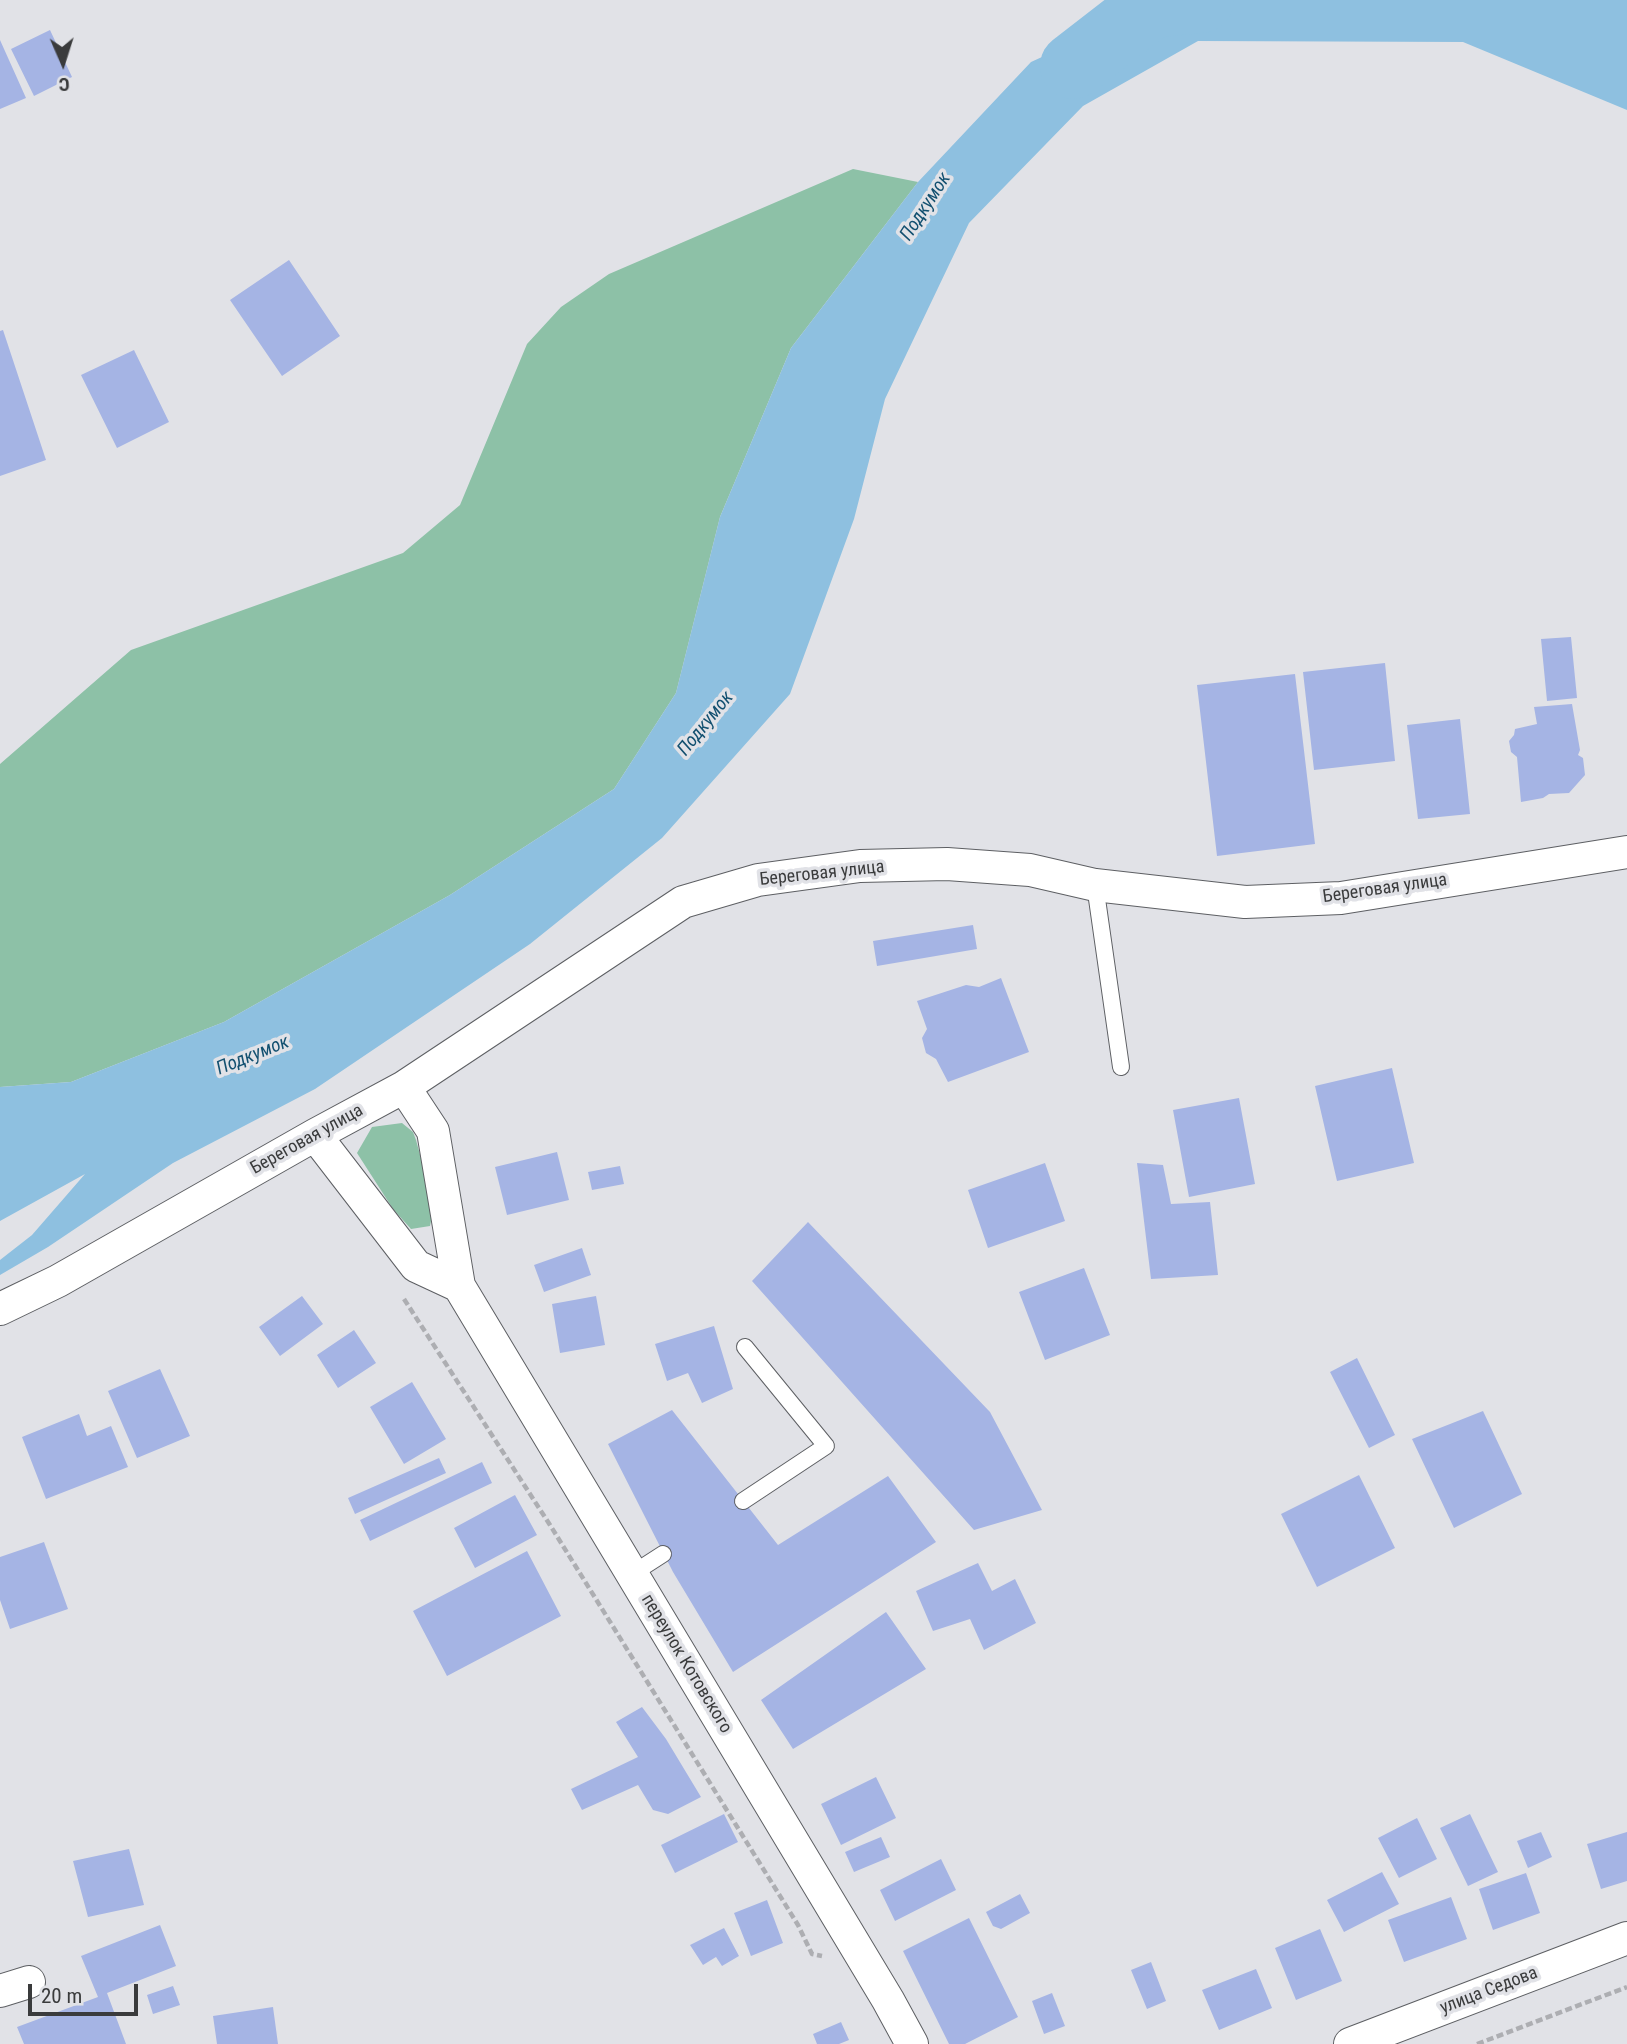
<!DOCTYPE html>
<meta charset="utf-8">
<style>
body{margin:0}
#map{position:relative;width:1627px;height:2044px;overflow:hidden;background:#e1e2e7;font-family:"Roboto Condensed",sans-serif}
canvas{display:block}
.north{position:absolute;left:28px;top:28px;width:70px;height:70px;-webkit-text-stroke:5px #e1e2e7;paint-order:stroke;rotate:177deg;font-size:19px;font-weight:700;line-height:28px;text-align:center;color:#3a3b3c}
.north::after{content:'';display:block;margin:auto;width:24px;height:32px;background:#3a3b3c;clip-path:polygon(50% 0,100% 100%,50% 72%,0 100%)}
.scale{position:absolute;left:28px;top:1984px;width:110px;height:32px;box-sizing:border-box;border:4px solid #3a3b3c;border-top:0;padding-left:9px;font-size:21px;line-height:24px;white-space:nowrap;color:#3a3b3c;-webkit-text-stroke:5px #e1e2e7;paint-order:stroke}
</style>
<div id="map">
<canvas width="1627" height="2044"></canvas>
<div class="north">С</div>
<div class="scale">20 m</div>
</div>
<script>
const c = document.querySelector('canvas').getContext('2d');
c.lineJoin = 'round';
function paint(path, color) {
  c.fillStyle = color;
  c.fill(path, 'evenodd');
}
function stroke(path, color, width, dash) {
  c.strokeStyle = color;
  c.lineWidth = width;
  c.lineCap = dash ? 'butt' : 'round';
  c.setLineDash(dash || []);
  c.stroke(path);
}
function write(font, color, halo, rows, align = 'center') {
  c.font = font + ' "Roboto Condensed",sans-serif';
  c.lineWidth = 7;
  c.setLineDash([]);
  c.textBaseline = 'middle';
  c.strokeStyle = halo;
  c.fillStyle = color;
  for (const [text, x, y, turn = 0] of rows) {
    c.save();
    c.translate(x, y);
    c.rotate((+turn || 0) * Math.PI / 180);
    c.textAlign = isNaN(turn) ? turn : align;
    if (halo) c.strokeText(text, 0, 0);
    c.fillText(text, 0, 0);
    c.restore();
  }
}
paint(new Path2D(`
 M853,169l65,13 -127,166 -71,169 -44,176 -62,96 -164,106 -226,127 -153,60 -71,5v-323l131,-114 272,-97 57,-48 67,-161 34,-37 48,-33z
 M402,1123l11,9 3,8 18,66 -4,20 -19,3 -18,-20 -36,-56 15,-26z`), '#8dc1a7');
paint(new Path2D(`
 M1167,0h460v110l-164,-68 -265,-1 -115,65 -114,117 -84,176 -31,120 -64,175 -128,144 -132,106 -215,145 -142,74 -125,84 -48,28v-15l32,-25 53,-61 -85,47v-134l71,-5 153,-60 226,-127 164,-106 62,-96 44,-176 71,-169 127,-166 113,-120z`), '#8ec0e0');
stroke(new Path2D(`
 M1073,66l79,-61 49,-5`), '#8ec0e0', 66);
paint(new Path2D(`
 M50,30l22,47 -38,19 -23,-47z
 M0,40l26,58 -26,11z
 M289,260l51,76 -58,40 -52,-76z
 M3,330l43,130 -46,16v-145z
 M134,350l35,72 -52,26 -36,-73z
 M1571,637l6,61 -30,3 -6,-62z
 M1385,663l10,98 -81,9 -11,-98z
 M1295,674l20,170 -98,12 -20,-171z
 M1572,704l8,46 -2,5 5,3 2,17 -16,18 -20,1 -6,4 -22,4 -4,-45 -6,-5 -2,-11 5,-6 1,-6 22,-5 -3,-17z
 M1460,719l10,95 -52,5 -11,-94z
 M973,925l4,24 -100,17 -4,-25z
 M1001,978l28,74 -81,30 -12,-23 -10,-6 -4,-15 5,-9 -10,-28 49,-16 13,2z
 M1392,1068l22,95 -77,18 -22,-95z
 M1239,1098l16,86 -66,13 -16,-87z
 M557,1152l12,48 -62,15 -12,-48z
 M1045,1163l20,58 -77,27 -20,-58z
 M1137,1163l26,2 8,39 39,-2 8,73 -67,4z
 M620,1166l4,18 -32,6 -4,-18z
 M808,1222l182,190 52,98 -68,20 -222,-249z
 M582,1248l9,27 -47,17 -10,-27z
 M1084,1268l26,67 -65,25 -26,-68z
 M302,1296l21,28 -43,32 -21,-29z
 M596,1296l9,49 -45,8 -8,-49z
 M714,1326l19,63 -31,14 -14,-30 -21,8 -12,-37z
 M354,1330l22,33 -38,25 -21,-33z
 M1357,1358l38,77 -26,13 -39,-76z
 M160,1369l30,67 -53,22 -29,-67z
 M412,1382l34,57 -42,25 -34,-57z
 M672,1410l106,135 110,-69 48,66 -203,130 -60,-100 -65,-128z
 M1483,1411l39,83 -68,34 -42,-89z
 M79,1414l8,22 24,-10 17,41 -82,32 -24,-62z
 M439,1458l7,15 -91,41 -7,-16z
 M482,1462l10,21 -122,58 -10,-21z
 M1359,1475l36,73 -78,39 -36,-73z
 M515,1495l22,40 -62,33 -21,-40z
 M44,1542l24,67 -58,20 -10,-29v-43z
 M527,1551l34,65 -114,60 -34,-65z
 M978,1563l14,28 23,-12 21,44 -52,27 -14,-31 -37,12 -17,-40z
 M886,1612l40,57 -133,80 -32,-49z
 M642,1707l24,32 35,58 -33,17 -15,-4 -15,-25 -56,25 -11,-21 67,-32 -22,-35z
 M876,1777l20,41 -55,27 -20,-41z
 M724,1814l14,28 -63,31 -14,-28z
 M1470,1814l28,58 -30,14 -28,-58z
 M1417,1818l20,41 -38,19 -21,-40z
 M1541,1832l11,25 -24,11 -11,-27z
 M1627,1832v49l-26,8 -14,-45z
 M881,1837l9,20 -36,15 -9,-20z
 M129,1849l15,56 -56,12 -15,-56z
 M941,1859l15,31 -61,31 -15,-31z
 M1382,1872l17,32 -55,28 -17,-32z
 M1526,1873l14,40 -47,17 -14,-41z
 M1020,1894l10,19 -29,16 -8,-3 -7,-14z
 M1451,1897l16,42 -63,23 -16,-42z
 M767,1900l16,43 -32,13 -17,-43z
 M969,1918l49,99 -53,27h-16l-46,-93z
 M160,1925l16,41 -69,27 19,51h-102l-7,-17 81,-30 -17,-41z
 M724,1928l15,28 -17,10 -6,-9 -13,8 -13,-20z
 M1320,1929l22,52 -46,19 -21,-52z
 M1151,1962l15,39 -19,8 -16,-39z
 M1256,1969l16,39 -53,22 -17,-40z
 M173,1986l7,19 -27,9 -6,-19z
 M1052,1993l13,33 -21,8 -12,-33z
 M273,2007l5,37h-61l-4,-28z
 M841,2022l8,18 -10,4h-22l-4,-10z`), '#a5b4e4');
const lane = new Path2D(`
 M1095,885l26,182
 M743,1501l83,-55 -81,-99
 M632,1574l31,-20`);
const street = new Path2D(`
 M404,1087l29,44 26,155
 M315,1135l101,131 43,20 429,714 24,44
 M0,1309l58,-28 257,-146 89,-48 279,-185 75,-22 102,-14 87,-2 83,6 65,15 150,17 96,-4 286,-46
 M0,1991l29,-9
 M1350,2044l277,-106`);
stroke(lane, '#5d5f63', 18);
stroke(street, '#5d5f63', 34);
stroke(new Path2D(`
 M404,1299l146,226 248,400 14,29 10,2
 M1477,2044l150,-57`), '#adaeb2', 4.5, [7, 3.5]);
stroke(lane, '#fff', 16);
stroke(street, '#fff', 32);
write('18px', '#3a3b3c', '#e1e2e7', [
 ["Береговая улица",822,874,-6],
 ["Береговая улица",1385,889,-8],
 ["Береговая улица",307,1140,-29],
 ["переулок Котовского",686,1664,59],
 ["улица Седова",1489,1991,-21]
]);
write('italic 19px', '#135070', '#e1e2e7', [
 ["Подкумок",926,207,-57],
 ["Подкумок",706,724,-51],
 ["Подкумок",253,1056,-22]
]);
</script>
